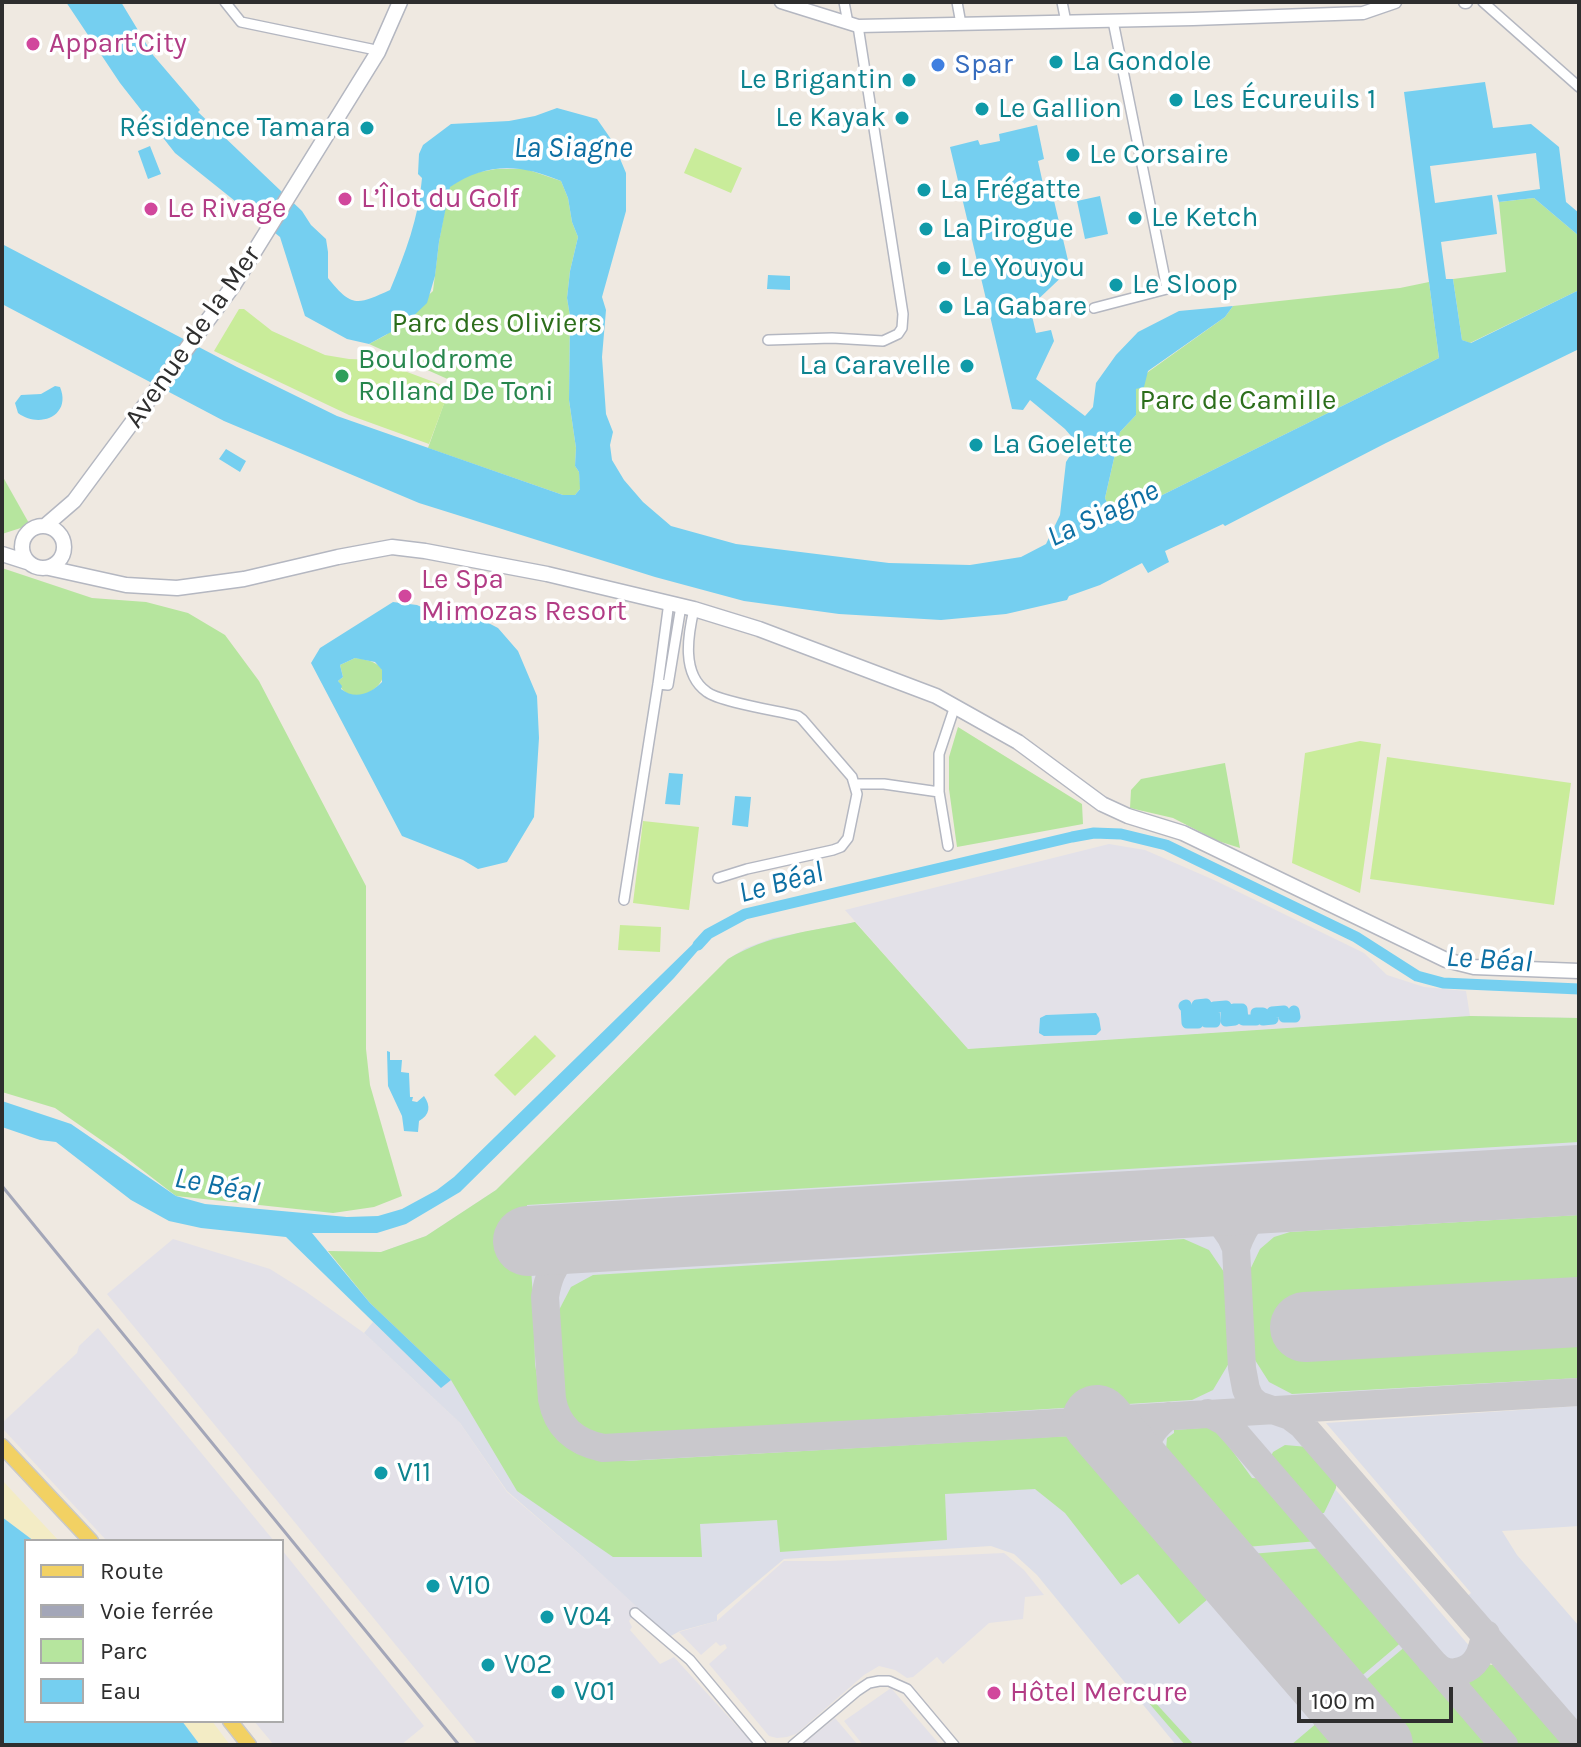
<!DOCTYPE html>
<meta charset="utf-8">
<style>
body{margin:0}
#map{position:relative;width:1581px;height:1747px;overflow:hidden;background:#efe9e1;font-family:Karla,sans-serif}
canvas{display:block}
.frame{position:absolute;inset:0;border:4px solid #2e2e2e;pointer-events:none}
.legend{position:absolute;left:24px;top:1539px;width:260px;height:184px;box-sizing:border-box;background:#fff;border:2px solid #ababab;margin:0;padding:10px 14px;list-style:none;font-size:24px;color:#2e2e2e}
.legend li{display:flex;align-items:center;gap:16px;height:40px}
.legend b{width:40px;border:2px solid #ababab}
.scale{position:absolute;left:1297px;top:1687px;width:156px;height:36px;box-sizing:border-box;border:4px solid #2e2e2e;border-top:0;padding-left:10px;font-size:24px;line-height:28px;white-space:nowrap;color:#2e2e2e;-webkit-text-stroke:6px #fff;paint-order:stroke}
</style>
<div id="map">
<canvas width="1581" height="1747"></canvas>
<div class="frame"></div>
<ul class="legend">
<li><b style="height:10px;background:#f2d163"></b>Route</li>
<li><b style="height:10px;background:#a3a6b8"></b>Voie ferrée</li>
<li><b style="height:22px;background:#b6e59e"></b>Parc</li>
<li><b style="height:22px;background:#75cff0"></b>Eau</li>
</ul>
<div class="scale">100 m</div>
</div>
<script>
const c = document.querySelector('canvas').getContext('2d');
c.lineJoin = 'round';
function paint(path, color) {
  c.fillStyle = color;
  c.fill(path, 'evenodd');
}
function stroke(path, color, width, dash) {
  c.strokeStyle = color;
  c.lineWidth = width;
  c.lineCap = dash ? 'butt' : 'round';
  c.setLineDash(dash || []);
  c.stroke(path);
}
function write(font, color, halo, rows, align = 'center') {
  c.font = font + ' Karla,sans-serif';
  c.lineWidth = 7;
  c.setLineDash([]);
  c.textBaseline = 'middle';
  c.strokeStyle = halo;
  c.fillStyle = color;
  for (const [text, x, y, turn = 0] of rows) {
    c.save();
    c.translate(x, y);
    c.rotate((+turn || 0) * Math.PI / 180);
    c.textAlign = isNaN(turn) ? turn : align;
    if (halo) c.strokeText(text, 0, 0);
    c.fillText(text, 0, 0);
    c.restore();
  }
}
paint(new Path2D(`
 M1109,844l36,6 69,30 150,73 23,22 37,12 42,4 4,25 -502,33 -123,-139z
 M173,1239l97,30 35,22 59,42 96,90 47,69 76,65 55,51 -9,13 3,6 -2,3 30,34 14,-7 80,88h-276l-371,-451z
 M98,1328l176,213h-167l-105,-113v-5l75,-70 2,-7z
 M282,1550l142,176 -23,19h-127l-20,-24h28z
 M1004,1553l20,17 20,25 -19,2 -2,22 -34,4 -46,41 -6,-7 -24,20 -6,1 -12,-8 -16,-4 -15,9 -68,59 -9,3 -10,1 -8,-2 -60,-72 18,-16 -2,-4 -5,2 -4,-4 -15,13 -22,-23 38,-11 67,-60h46z
 M891,1688l49,57h-77l-19,-24z
 M835,1718l23,27h-56z`), '#e3e1e8');
paint(new Path2D(`
 M855,922l113,127 502,-33 109,2v361l-298,18 25,58 248,290h-378l-139,-170 -23,-21 -23,-8 -207,13 -67,56v6l-37,10 -11,6 -86,-80 -76,-66 -47,-68 -96,-90 9,-11 68,65 -113,-136 53,1 45,-16 70,-46 123,-119 109,-112 18,-11 27,-10z
 M1579,1406v120l-77,5 15,24 62,71v119h-2l-121,-139 15,-13 -145,-170z`), '#dcdee8');
paint(new Path2D(`
 M496,169h30l35,12 7,17 4,24 6,15 -8,34 -3,27 3,18 -1,84 7,48 -1,18 4,6 1,11v6l-5,6h-12l-135,-47 24,-67 -83,-37 17,-9 47,-44 6,-49 10,-55 20,-13z
 M1534,198l45,38v54l-109,53 -8,-3 -9,-61 53,-7 -7,-70z
 M1429,282l10,76 -317,157 -12,-5 -5,-12 15,-66 16,-17v-26l12,-17 77,-55 8,-11 167,-18z
 M2,463l1,14 27,48 -28,9z
 M2,568l90,30 54,4 42,11 37,22 34,46 107,205v163l4,36 32,111 -28,11 -41,6 -157,-17 -52,-40 -69,-48 -53,-16z
 M355,658c67,7 -5,64 -17,23l5,-4 -3,-12z
 M958,727l124,77 1,20 -126,23 -8,-58v-32z
 M1225,763l15,85 -22,-7 -45,-23 -43,-10 1,-18 10,-11z
 M855,922l113,127 502,-33 109,2v124l-1052,63 7,109 1,50 9,55 13,17 17,16 52,9 443,-25 12,5 19,19 111,128 -2,10 -30,26 -41,-50 -17,11 -56,-72 -30,-24 -90,5 2,46 -167,12 -3,-32 -77,4 2,33h-89l-96,-66 -66,-111 -81,-77 -42,-52 53,1 45,-16 70,-46 232,-231c39,-24 84,-28 127,-37z
 M1579,1215v163l-287,16 -23,-12 -14,-22 -6,-88 11,-23 14,-12 16,-5z
 M1184,1239l25,11 15,22 5,91 -16,27 -21,10 -580,36 -27,-6 -23,-25 -3,-95 12,-23 22,-12z
 M1215,1427l37,51 13,1 53,62 -72,6 -76,-85 -4,-13 1,-11 7,-5v-3z
 M1285,1445l23,2 29,32 -1,9 -12,25h-9l-46,-53 4,-8z
 M1322,1548l82,92 -46,39 -107,-125z
 M1407,1645l87,100h-80l-53,-61z
 M1487,1664l12,2 68,79h-52l-44,-51 -2,-12 7,-11z
 M1152,1699l42,46h-9l-37,-43z
 M1324,1717l24,28h-57z`), '#b6e59e');
paint(new Path2D(`
 M2,1480l57,61h-25l-32,-24z
 M182,1721h30l18,24h-30z`), '#f3ecc5');
paint(new Path2D(`
 M695,148l47,20 -11,25 -47,-20z
 M239,309h5l28,22 53,24 24,4 26,1 75,28 -21,56 -80,-29 -135,-64z
 M1360,741l21,3 -21,149 -68,-30 13,-110z
 M1387,757l184,26 -17,122 -184,-26z
 M643,821l56,6 -10,83 -56,-7z
 M620,925l41,2 -1,25 -42,-2z
 M535,1035l21,21 -41,40 -21,-21z`), '#c9ec9a');
paint(new Path2D(`
 M66,2h55l32,53 47,55 -2,2 104,99 9,14 15,14 2,13v26c24,30 29,27 62,12 15,-36 29,-73 32,-112l-4,-4 1,-20 4,-9 28,-21 58,-3 26,-5 22,-8 40,11 16,23 13,31v38l-24,86 4,13 -4,47 4,57 7,18 -3,13 2,15 12,20 19,22 28,24 65,18 153,19 81,2 51,-8 25,-13 14,-29 6,-53 7,-11 -2,-15 -6,-7 -35,-29 -7,10 -11,-1 -62,-262 28,-7 2,5 20,-4 -1,-7 38,-9 7,34 -6,2 7,32 7,-1 18,77 -40,38 6,26 15,-3 3,11 -18,38 49,37 8,-9 3,-24 20,-28 22,-23 41,-21 54,-5 -8,11 -77,54 -4,16 -8,2v26l-16,17 -15,66 5,12 12,5 317,-157 -35,-266 81,-10 8,46 38,-4 28,23 7,55 13,11v23l-45,-38 -35,4 -2,-7 43,-6 -4,-36 -106,13 5,37 57,-8 5,39 -56,8 5,37h7l9,61 9,3 108,-53v59l-193,94 -161,83 -2,-2 -58,27 4,11 -21,11 -6,-10 -42,22 -31,11 -2,4 -61,14 -65,6 -102,-6 -95,-13 -89,-24 -236,-74 -195,-82 -222,-117v-60l235,123 100,49 226,79h12l5,-6 -1,-17 -4,-6 1,-18 -7,-48 1,-84 -3,-18 3,-27 8,-34 -6,-15 -4,-24 -7,-17c-40,-17 -74,-19 -111,6l-11,55 -4,34 -8,27 -23,22 -35,19 -22,-5 -42,-23 -25,-79 -105,-84 -55,-70z
 M150,146l11,28 -13,5 -10,-28z
 M1100,196l8,38 -23,5 -8,-38z
 M768,275l22,1v14l-23,-1z
 M55,386l5,1c12,29 -21,42 -42,26l-3,-10 6,-8 20,-1z
 M226,449l20,12 -6,11 -21,-13z
 M393,602l24,3 22,10h34l25,13 20,23 19,45 2,42 -5,79 -27,45 -29,7 -15,-9 -61,-24 -91,-173 9,-15zM355,658l20,4 7,8v12c-12,12 -27,18 -41,7l1,-3 -4,-5 5,-4 -3,-12z
 M669,773l14,1 -3,31 -15,-1z
 M735,796l16,1 -3,30 -16,-2z
 M703,934h5v5l-34,39 -60,62 -154,152 -54,32 -29,9h-65l58,70 81,77 -10,8 -155,-151 -85,-9 -32,-7 -38,-21 -75,-58 -16,-2 -38,-13v-26l69,23 105,72 29,8 142,13 31,-1 24,-7 35,-19 17,-13z
 M1096,1013l3,5 2,12 -5,5 -52,1 -5,-3 1,-15 6,-3z
 M387,1051l3,1v8h12l-1,12 8,1 1,24h3l-1,4 5,1 7,-6c7,10 6,19 -5,25l-1,11 -14,-1 -2,-15 -14,-30z
 M2,1517l32,24h-8v180h156l18,24h-198z`), '#75cff0');
stroke(new Path2D(`
 M698,945l10,-11 37,-20 327,-77 22,-4 27,1 45,11 190,92 61,39 26,7 136,6
 M1184,1006l2,-1 1,18h11l-1,-18 9,-1v18h9l-1,-15 12,-1v15l9,-1 -1,-11h8l1,11h13v-7h7v7l10,-1 -1,-7 12,-1v6h11l-1,-6`), '#75cff0', 11);
stroke(new Path2D(`
 M1168,1204l25,4 19,7 10,9 9,13 5,11 6,120 4,21 4,9 8,7 32,11 12,9 277,318
 M610,1236c-38,9 -59,19 -65,61l7,102c5,28 23,43 51,49l420,-23 556,-33
 M1236,1248c11,-31 22,-38 52,-51
 M1208,1413l17,9 10,11 269,312
 M1149,1480c-9,-29 -5,-45 19,-64
 M1431,1661c4,3 7,7 11,9 12,6 28,0 35,-11 5,-7 6,-17 9,-25`), '#c9c8cc', 28);
stroke(new Path2D(`
 M528,1241l1051,-61
 M1305,1327l274,-15
 M1097,1420l281,325`), '#c9c8cc', 70);
const minor = new Path2D(`
 M225,2l16,20 130,27 7,3
 M844,2l4,21
 M957,2l4,22
 M1062,2l4,20
 M1483,2l96,85
 M1094,308l73,-19 -54,-268
 M768,340l64,-2 51,3 15,-7 4,-6 1,-14 -45,-288
 M694,609c-6,26 -13,65 13,83 13,10 71,19 91,24l4,3 50,58 5,17 -9,44 -7,9 -8,3 -86,19 -29,9
 M658,684l10,1 13,-79
 M854,784h30l55,8
 M948,846l-9,-54v-38l16,-48
 M624,900l34,-216 11,-82
 M635,1613l55,47 71,85
 M793,1745l64,-54 12,-8 10,-2h10l18,8 47,56`);
const tertiary = new Path2D(`
 M781,2l77,24 335,-7 170,-6 32,-11
 M1465,2h1`);
const secondary = new Path2D(`
 M22 547a21 21 0 1 1 42 0a21 21 0 1 1-42 0Z
 M45,526l29,-25 159,-215 145,-234 22,-50
 M2,554l25,8
 M49,568l77,17 51,3 67,-9 94,-22 54,-10 33,4 122,23 147,35 65,20 177,67 82,46 84,62 26,12 55,17 263,127 28,7 105,4`);
const primary = new Path2D(`
 M2,1446l89,95
 M230,1721l19,24`);
stroke(minor, '#b4b7c1', 12);
stroke(tertiary, '#b4b7c1', 15);
stroke(secondary, '#b4b7c1', 17);
stroke(primary, '#c9c9c9', 17);
stroke(minor, '#fff', 9);
stroke(tertiary, '#fff', 12);
stroke(secondary, '#fff', 14);
stroke(primary, '#f2d163', 14);
stroke(new Path2D(`
 M2,1186l457,559`), '#a3a6b8', 3);
for (const [x, y, r, color] of [
 [33,44,8,"#d1479c"],
 [1056,62,8,"#0f9aa8"],
 [938,65,8,"#3f7fe0"],
 [909,80,8,"#0f9aa8"],
 [1176,100,8,"#0f9aa8"],
 [982,109,8,"#0f9aa8"],
 [902,118,8,"#0f9aa8"],
 [367,128,8,"#0f9aa8"],
 [1073,155,8,"#0f9aa8"],
 [924,190,8,"#0f9aa8"],
 [345,199,8,"#d1479c"],
 [151,209,8,"#d1479c"],
 [1135,218,8,"#0f9aa8"],
 [926,229,8,"#0f9aa8"],
 [944,268,8,"#0f9aa8"],
 [1116,285,8,"#0f9aa8"],
 [946,307,8,"#0f9aa8"],
 [967,366,8,"#0f9aa8"],
 [342,376,8,"#2e9e5b"],
 [976,445,8,"#0f9aa8"],
 [405,596,8,"#d1479c"],
 [381,1473,8,"#0f9aa8"],
 [433,1586,8,"#0f9aa8"],
 [547,1617,8,"#0f9aa8"],
 [488,1665,8,"#0f9aa8"],
 [558,1692,8,"#0f9aa8"],
 [994,1693,8,"#d1479c"]
]) {
  const dot = new Path2D();
  dot.arc(x, y, r, 0, 2 * Math.PI);
  c.fillStyle = color;
  c.fill(dot);
  stroke(dot, '#fff', 3);
}
write('28px', '#b23c85', '#fff', [
 ["Appart'City",49,44],
 ["L’Îlot du Golf",361,199],
 ["Le Rivage",167,209],
 ["Le Spa",421,580],
 ["Mimozas Resort",421,612],
 ["Hôtel Mercure",1010,1693]
], 'left');
write('28px', '#0d838f', '#fff', [
 ["La Gondole",1072,62],
 ["Le Brigantin",893,80,"right"],
 ["Les Écureuils 1",1192,100],
 ["Le Gallion",998,109],
 ["Le Kayak",886,118,"right"],
 ["Résidence Tamara",351,128,"right"],
 ["Le Corsaire",1089,155],
 ["La Frégatte",940,190],
 ["Le Ketch",1151,218],
 ["La Pirogue",942,229],
 ["Le Youyou",960,268],
 ["Le Sloop",1132,285],
 ["La Gabare",962,307],
 ["La Caravelle",951,366,"right"],
 ["La Goelette",992,445],
 ["V11",397,1473],
 ["V10",449,1586],
 ["V04",563,1617],
 ["V02",504,1665],
 ["V01",574,1692]
], 'left');
write('28px', '#366cbe', '#fff', [
 ["Spar",954,65]
], 'left');
write('28px', '#2c6e1b', '#fff', [
 ["Parc des Oliviers",497,324],
 ["Parc de Camille",1238,401]
]);
write('28px', '#2e2e2e', '#fff', [
 ["Avenue de la Mer",193,337,-55]
]);
write('28px', '#27864d', '#fff', [
 ["Boulodrome",358,360],
 ["Rolland De Toni",358,392]
], 'left');
write('italic 30px', '#0d6fa3', '#fff', [
 ["La Siagne",573,148],
 ["La Siagne",1103,514,-25],
 ["Le Béal",781,883,-15],
 ["Le Béal",1489,960,4],
 ["Le Béal",217,1186,11]
]);
</script>
